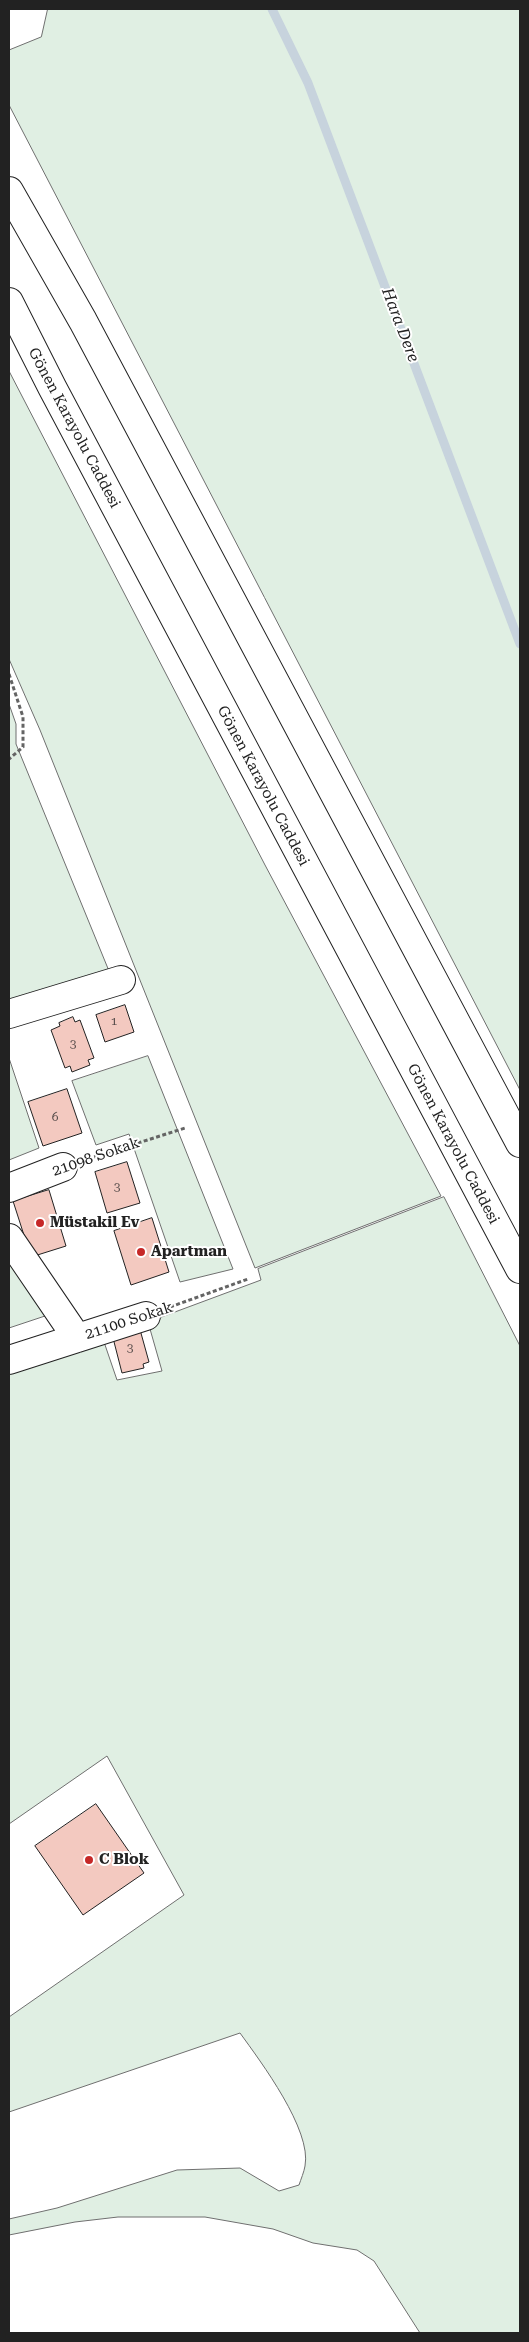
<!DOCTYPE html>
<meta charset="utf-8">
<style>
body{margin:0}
#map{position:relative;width:529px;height:2342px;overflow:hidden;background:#fff;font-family:"Roboto Serif",serif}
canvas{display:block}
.frame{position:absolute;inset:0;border:10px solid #222;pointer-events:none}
</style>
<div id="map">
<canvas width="529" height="2342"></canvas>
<div class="frame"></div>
</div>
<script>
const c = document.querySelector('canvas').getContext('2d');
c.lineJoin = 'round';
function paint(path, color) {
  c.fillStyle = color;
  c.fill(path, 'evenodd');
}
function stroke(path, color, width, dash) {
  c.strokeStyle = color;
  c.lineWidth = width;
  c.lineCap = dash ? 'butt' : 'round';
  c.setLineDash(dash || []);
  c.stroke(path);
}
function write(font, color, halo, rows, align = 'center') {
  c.font = font + ' "Roboto Serif",serif';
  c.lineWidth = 4;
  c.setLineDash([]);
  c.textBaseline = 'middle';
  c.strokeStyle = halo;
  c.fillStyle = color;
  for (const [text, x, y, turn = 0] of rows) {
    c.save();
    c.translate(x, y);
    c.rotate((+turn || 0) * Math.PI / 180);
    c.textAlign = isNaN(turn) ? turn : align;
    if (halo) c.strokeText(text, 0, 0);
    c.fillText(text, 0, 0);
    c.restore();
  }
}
const green = new Path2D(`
 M48,9h472v1081l-511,-985v-55l32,-13z
 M9,371l256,494 176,331 -186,72 -215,-538 -31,-71z
 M9,704l7,20v20l93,227 -100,33z
 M148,1056l85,213 -53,13 -51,-148 -33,11 -24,-64z
 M9,1058l30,90 -30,12z
 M444,1197l76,149v987h-100l-46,-72 -17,-11 -44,-7 -40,-14 -68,-12h-87l-43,5 -66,13v-16l48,-11 120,-38 63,-2 39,23 20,-6c2,-6 5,-13 6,-19 7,-36 -44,-104 -65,-133l-231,79v-95l175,-122 -77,-139 -98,68v-455l94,-30 14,41 45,-9 -14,-49 113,-42 -3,-11z
 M9,1251l42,63 -42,14z`);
paint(green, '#e0efe3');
stroke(green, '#6f6f6f', 1);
stroke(new Path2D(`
 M272,9l36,74 212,561`), '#c7d3dd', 9);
const building = new Path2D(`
 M125,1005l9,27 -29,10 -9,-27z
 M73,1017l2,5 5,-2 14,38 -6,2 2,5 -18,7 -2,-6 -5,2 -14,-38 9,-4 -1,-3z
 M67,1089l15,44 -39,13 -15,-44z
 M127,1162l13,41 -33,10 -12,-41z
 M49,1190l17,56 -35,11 -18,-56z
 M152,1218l17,54 -38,13 -17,-54z
 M139,1326l10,36 -6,2 1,4 -22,5 -10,-39z
 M96,1804l48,69 -61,42 -48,-69z`);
paint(building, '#f3c9c0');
stroke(building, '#222', 1);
const minor = new Path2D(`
 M9,1014l112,-34
 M9,1188l54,-21
 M9,1238l68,100
 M9,1360l137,-44`);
const highway = new Path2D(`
 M9,191l74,130 437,822
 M9,302l43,85 468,882`);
stroke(minor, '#222', 30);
stroke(highway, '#222', 30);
stroke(new Path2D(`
 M9,674l14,43v30l-14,12
 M88,1159l97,-31
 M170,1307l78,-28`), '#646464', 3, [4, 2.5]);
stroke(minor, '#fff', 28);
stroke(highway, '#fff', 28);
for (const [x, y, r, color] of [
 [40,1223,5,"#c62828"],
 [141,1252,5,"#c62828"],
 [89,1860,5,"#c62828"]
]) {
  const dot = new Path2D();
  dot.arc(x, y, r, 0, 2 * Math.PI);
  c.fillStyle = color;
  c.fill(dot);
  stroke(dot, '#fff', 2);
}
write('12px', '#564c4a', null, [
 ["1",114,1021],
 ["3",73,1044],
 ["6",55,1117],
 ["3",117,1187],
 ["3",130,1348]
]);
write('15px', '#222', '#fff', [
 ["Gönen Karayolu Caddesi",74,428,62],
 ["Gönen Karayolu Caddesi",263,786,62],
 ["Gönen Karayolu Caddesi",453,1144,62],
 ["21098 Sokak",96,1157,-19],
 ["21100 Sokak",129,1321,-18]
]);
write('bold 15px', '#222', '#fff', [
 ["Müstakil Ev",50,1223],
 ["Apartman",151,1252],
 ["C Blok",99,1860]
], 'left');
write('italic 16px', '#222', '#fff', [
 ["Hara Dere",400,325,69]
]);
</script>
